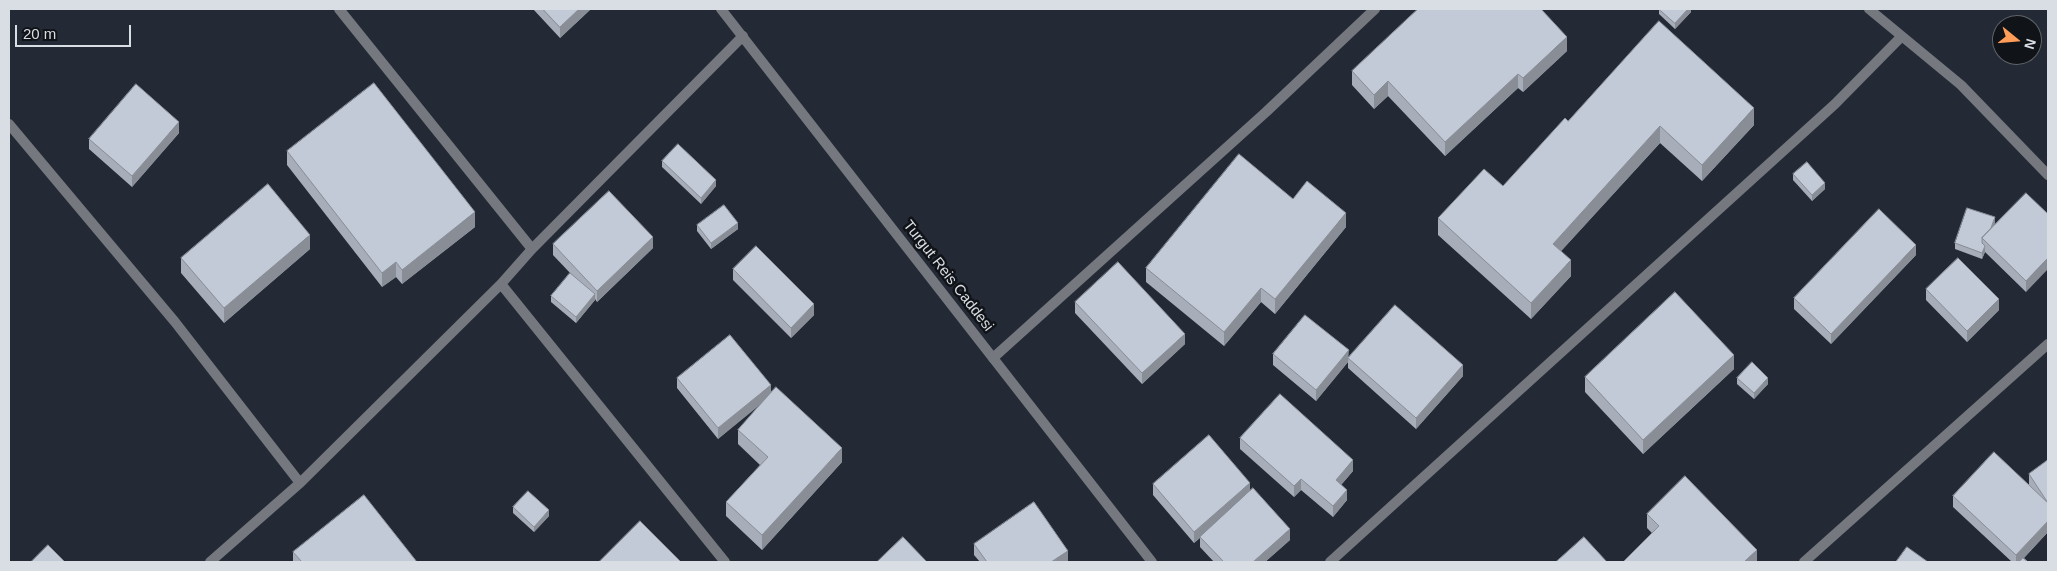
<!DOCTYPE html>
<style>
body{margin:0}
#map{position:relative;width:2057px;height:571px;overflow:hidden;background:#242a35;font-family:Helvetica,sans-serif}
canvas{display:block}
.frame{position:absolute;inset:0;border:10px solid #d9dde4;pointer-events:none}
.north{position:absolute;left:1992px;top:15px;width:50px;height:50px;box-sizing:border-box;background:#101317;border:1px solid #606469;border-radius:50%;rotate:107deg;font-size:14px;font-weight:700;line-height:20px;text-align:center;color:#d9dde4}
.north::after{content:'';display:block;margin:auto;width:18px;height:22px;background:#fe9c58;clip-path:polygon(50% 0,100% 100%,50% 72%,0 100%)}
.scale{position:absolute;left:15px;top:25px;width:116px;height:22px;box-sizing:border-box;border:2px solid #d9dde4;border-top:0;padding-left:6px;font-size:15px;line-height:18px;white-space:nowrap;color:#d9dde4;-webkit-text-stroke:4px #101317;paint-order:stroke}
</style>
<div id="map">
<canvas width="2057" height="571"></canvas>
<div class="frame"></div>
<div class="north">N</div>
<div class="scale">20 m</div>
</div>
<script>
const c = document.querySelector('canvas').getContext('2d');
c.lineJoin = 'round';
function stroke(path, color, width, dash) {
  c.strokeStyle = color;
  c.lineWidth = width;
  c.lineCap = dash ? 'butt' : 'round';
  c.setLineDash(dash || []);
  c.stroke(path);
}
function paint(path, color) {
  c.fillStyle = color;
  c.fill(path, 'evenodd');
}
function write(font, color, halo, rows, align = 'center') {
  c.font = font + ' Helvetica,sans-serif';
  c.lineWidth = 5;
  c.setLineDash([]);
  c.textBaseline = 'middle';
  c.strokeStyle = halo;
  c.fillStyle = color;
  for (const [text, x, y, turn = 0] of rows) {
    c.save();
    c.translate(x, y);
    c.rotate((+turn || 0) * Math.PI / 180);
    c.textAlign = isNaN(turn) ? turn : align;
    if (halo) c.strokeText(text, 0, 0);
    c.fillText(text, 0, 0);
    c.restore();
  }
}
stroke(new Path2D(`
 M339,9l193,240
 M9,124l166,198 125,161
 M501,284l224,278
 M993,358l273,-246 109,-103
 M210,562l90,-79 201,-199 31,-35 211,-213
 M1330,562l505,-458 66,-67
 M1804,562l244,-218`), '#75787e', 10);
stroke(new Path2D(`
 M721,9l431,553
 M1869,9l92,76 87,90`), '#75787e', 10);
paint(new Path2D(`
 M533,9h58l-31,29z
 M1659,9h32v3l-16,17 -16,-15z
 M1567,51l-44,41 -5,-4 -73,68 -57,-60 -14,13 -22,-24v-14z
 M1568,121l186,4 -52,56 -42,-38 -99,108 10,25 -40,43 -93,-84v-17l65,-32z
 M179,133l-47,54 -43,-38v-10z
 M287,151l188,76 -73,57 -6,-7 -14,10 -95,-122z
 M662,161l54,25 -15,18 -39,-37z
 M1793,174l32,15 -13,12 -19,-21z
 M1293,199l53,28 -71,87 -14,-12 -37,44 -78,-64v-14z
 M2048,214l-22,78 -41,-40 -3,7 -27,-10v-6l40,-20 -1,2z
 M697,225l41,4 -27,20 -14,-18z
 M553,244l100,4 -56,54 -2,-3v1l-19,23 -25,-21v-6l20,-22 -18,-19z
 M310,249l-86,74 -43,-50v-15z
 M1916,255l-85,89 -37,-35v-11z
 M733,269l81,46 -23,23 -58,-58z
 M1926,289l73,21 -32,32 -41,-42z
 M1075,302l110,42 -43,40 -67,-71z
 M1273,354l76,3 114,19 -47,53 -68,-61v-6l-32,39 -43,-36z
 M1734,369l-91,85 -58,-62v-15z
 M677,378l94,15 71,69 -80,88 -36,-34v-14l34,-37 -22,-21v-14l24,-28 -44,37 -41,-51z
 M1737,378l31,6 -14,15 -17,-15z
 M1240,438l113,33 -12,14 6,15 -14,17 -32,-27 -7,7 -54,-48z
 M2048,460v72l-24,26 4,4h-16l-59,-55v-11l76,-12v-10z
 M1153,484l97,7 40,49 -25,22h-51l-14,-15v-9l-6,5 -41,-48z
 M513,507l36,9 -15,16 -21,-19z
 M1647,514l110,48 -105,-29 -5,-5z
 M974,544l94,17 -1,1h-87l-6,-7z
 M293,552l124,10h-124z`), '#a7adb9');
paint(new Path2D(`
 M579,9h12l-31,29v-11z
 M1688,9h3v3l-16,17v-6z
 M1567,37v14l-44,41v-14z
 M1518,74v14l-73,68v-14z
 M1388,81v15l-14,13v-14z
 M1754,108v17l-52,56v-16z
 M179,122v11l-47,54v-11z
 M1660,126v17l-107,117v-16z
 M716,180v6l-15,18v-6z
 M1825,183v6l-13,12v-6z
 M475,212v15l-73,57v-14z
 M1346,213v14l-71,87v-15z
 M1995,217v6l-7,19 -4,-2z
 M738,223v6l-27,20v-6z
 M310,235v14l-86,74v-15z
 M653,237v11l-56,54v-11z
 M1916,245v10l-85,89v-10z
 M1985,246v6l-3,7v-6z
 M2048,258v11l-22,23v-11z
 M1571,260v16l-40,43v-16z
 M396,262v15l-14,10v-14z
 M1261,288v14l-37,44v-14z
 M595,294v6l-19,23v-6z
 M1999,299v11l-32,32v-11z
 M814,304v11l-23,23v-10z
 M1185,334v10l-43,40v-11z
 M1349,350l-1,12 -32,39v-11z
 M1734,355v14l-91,85v-14z
 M1463,365v11l-47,53v-11z
 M1768,378v6l-14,15v-6z
 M771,385v11l-53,43v-11z
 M842,448v14l-80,88v-15z
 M1353,460v11l-17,20v-11z
 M1301,479v11l-7,7v-11z
 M1250,483v11l-56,49v-11z
 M1347,490v10l-14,17v-11z
 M549,510v6l-15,16v-5z
 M2048,521v11l-28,30h-4v-7z
 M1290,529v11l-25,22h-12z
 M1757,550v12h-13z
 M1068,551v10l-1,1h-16z`), '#888d96');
const building = new Path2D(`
 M543,9h36l-19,18z
 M1418,9h123l26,28 -44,41 -5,-4 -73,68 -57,-61 -14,14 -22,-24z
 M1659,9h29l-13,14z
 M1659,21l95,87 -52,57 -42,-39 -107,118 18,16 -40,43 -93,-85 46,-49 19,17 62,-68 3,3z
 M374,83l101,129 -73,58 -6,-8 -14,11 -95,-122z
 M136,84l43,38 -47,54 -43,-37z
 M678,144l38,36 -15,18 -39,-37z
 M1239,154l54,45 14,-18 39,32 -71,86 -14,-11 -37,44 -78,-64z
 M1807,162l18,21 -13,12 -19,-21z
 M268,184l42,51 -86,73 -43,-50z
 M609,191l44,46 -56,54 -44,-47z
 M2026,193l22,21v44l-22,23 -44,-43z
 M724,205l14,18 -27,20 -14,-18z
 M1967,208l28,9 -4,11 -9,10v5l3,3 -3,7 -27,-10z
 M1879,209l37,36 -85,89 -37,-36z
 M756,246l58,58 -23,24 -58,-59z
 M1958,258l41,41 -32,32 -41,-42z
 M1118,262l67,72 -43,39 -67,-71z
 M570,273l25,21 -19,23 -25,-21z
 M1675,292l59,63 -91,85 -58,-63z
 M1395,305l68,60 -47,53 -68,-60z
 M1305,315l44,35 -33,40 -43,-36z
 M730,335l41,50 -53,43 -41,-50z
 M1752,362l16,16 -14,15 -17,-15z
 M776,387l66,61 -80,87 -36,-33 42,-45 -30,-27z
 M1280,394l73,66 -17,20 11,10 -14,16 -32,-27 -7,7 -54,-48z
 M1209,435l41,48 -56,49 -41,-48z
 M1994,452l54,51v18l-32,34 -63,-59z
 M2048,460v43l-19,-29z
 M1685,476l72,74 -13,12h-121l36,-36 -12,-12z
 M1253,488l37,41 -37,33h-29l-24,-25z
 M528,491l21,19 -15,17 -21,-20z
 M364,495l53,67h-115l-9,-10z
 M1034,502l34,49 -17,11h-64l-13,-18z
 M640,521l40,40 -1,1h-80z
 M903,537l24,25h-50z
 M1584,537l23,25h-51z
 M48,545l17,17h-34z
 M1907,547l21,15h-32z
 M2023,558l5,4h-9z`);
paint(building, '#c2c9d7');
stroke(building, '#888d96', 1);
write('15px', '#d9dde4', '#101317', [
 ["Turgut Reis Caddesi",948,276,52]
]);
</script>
